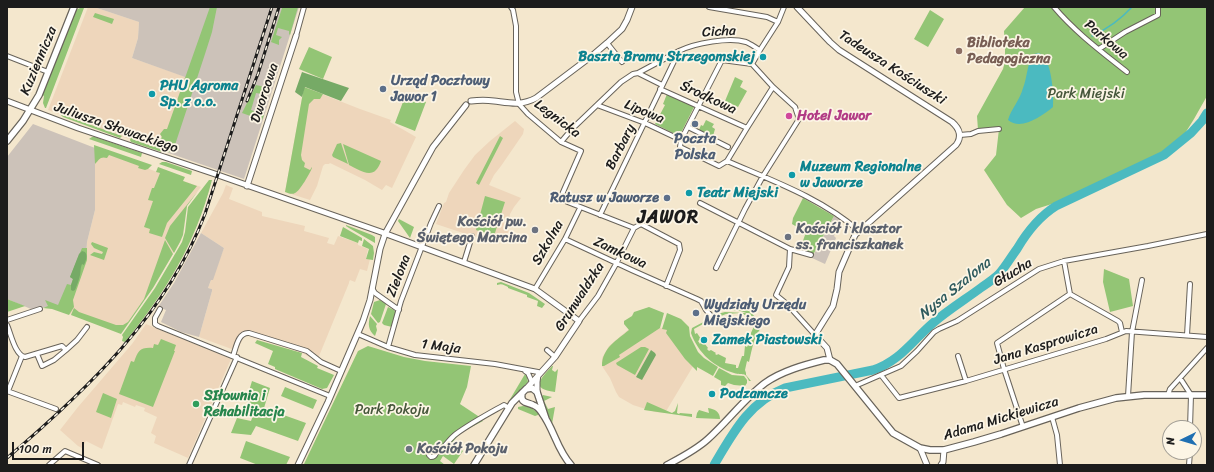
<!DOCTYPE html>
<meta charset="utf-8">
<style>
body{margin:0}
#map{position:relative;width:1214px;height:472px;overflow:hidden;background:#f4e7cd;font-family:Sriracha,sans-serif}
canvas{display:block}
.frame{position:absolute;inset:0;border:8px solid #1c1c1c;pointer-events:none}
.north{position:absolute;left:1162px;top:420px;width:40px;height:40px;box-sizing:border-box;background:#fcf5e5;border:1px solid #a29e95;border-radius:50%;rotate:265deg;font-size:11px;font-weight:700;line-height:16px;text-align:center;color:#1c1c1c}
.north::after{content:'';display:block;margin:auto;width:14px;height:18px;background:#1f6fb2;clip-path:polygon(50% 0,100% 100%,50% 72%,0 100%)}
.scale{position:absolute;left:12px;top:442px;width:72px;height:18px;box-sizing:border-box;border:2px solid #1c1c1c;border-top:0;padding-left:5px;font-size:12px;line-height:14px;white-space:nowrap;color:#1c1c1c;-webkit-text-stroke:3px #fcf5e5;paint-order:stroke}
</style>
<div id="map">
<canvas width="1214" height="472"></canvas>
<div class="frame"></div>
<div class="north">N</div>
<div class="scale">100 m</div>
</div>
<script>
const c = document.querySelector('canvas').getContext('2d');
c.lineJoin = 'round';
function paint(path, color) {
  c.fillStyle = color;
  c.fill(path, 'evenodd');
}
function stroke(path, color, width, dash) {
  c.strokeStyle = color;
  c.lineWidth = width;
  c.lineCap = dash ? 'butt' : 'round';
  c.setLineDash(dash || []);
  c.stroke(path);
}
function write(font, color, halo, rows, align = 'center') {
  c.font = font + ' Sriracha,sans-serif';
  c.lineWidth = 3.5;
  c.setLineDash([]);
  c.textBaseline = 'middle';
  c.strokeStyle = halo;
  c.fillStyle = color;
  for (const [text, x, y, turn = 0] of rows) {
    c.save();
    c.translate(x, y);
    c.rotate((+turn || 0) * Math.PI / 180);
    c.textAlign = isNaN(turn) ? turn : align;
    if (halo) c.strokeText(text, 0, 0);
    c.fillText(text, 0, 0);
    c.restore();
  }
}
paint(new Path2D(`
 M88,7h6l45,15 -1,16 -6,20 54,19 -19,55 -13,16 -106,-38z
 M304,87l56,22 31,11 -1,2 26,15 -24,51 -6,-3 -4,5 -17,-10 -35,-17 -1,1h-4l-2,2 -6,20 -7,14 -25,-8z
 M515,121l9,8 -1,5 -22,32 -7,9 -5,10 32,13 -7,9 -4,7 -2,11 1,8 -31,9v-4l-42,-14 8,-21 2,-1 3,-9 15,-23 11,-15 15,-14z
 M95,148l62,24 44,15 -15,19 -5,34 -28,47 -32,46 -56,-21 21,-53 1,-17 8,-32z
 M226,185l7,3 -4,11 33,13v4l43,10 -1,5 25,7 -2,5 7,2 4,-9 20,7v2l10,4 -2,9 4,1 -3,12 -7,-2 -5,13 -5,-2 -1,2v1l-32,78 -15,-8 -57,-18 -8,16 -38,-14 13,-46v-2l-4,-1 16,-40 -23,-15 22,-40z
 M146,324l85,35 -43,99 -34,-15 2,-7 -5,-3 6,-16 -13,-6 1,-3 -9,-3 -1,2 -12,-5 -1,3 -4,-1 -16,45 -16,-8 -4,7 -4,-2 -18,-16 18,-23 54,-63z
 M658,327l9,3 28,33 -30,50 -10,-1 -22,-7 -14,-8 -3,-5 -6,-14 -8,-12v-8l7,-12 20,-17z`), '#eed6bb');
paint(new Path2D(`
 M94,7h205l-55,172 -90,-31 13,-16 18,-55 -53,-19 6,-20 1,-16z
 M33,124l62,24v62l-8,32 -1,17 -16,46 -39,4 -24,-10v-142z
 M834,216l7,5 -7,15 2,2 -11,26 -13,-6z
 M201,233l23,15 -11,32h-2l-3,8 4,1v2l-13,46 -18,-5 -20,-10 5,-12 -8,-3 16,-24z`), '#ccc2b9');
paint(new Path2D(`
 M210,7h7l-5,25 -7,22 -32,97 -8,2 -34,-11 -1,-2 2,-5 2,1 -1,3 21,8 8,-10 -2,-3 4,-5h3z
 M283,7h15l-8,28 -1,-1v-3l-11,-3 -2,7 6,2 -3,3v5l-8,-3 11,-34z
 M1025,7h182v89l-13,23 -10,16 -25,19 -17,9 -87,40 -19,6 -15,9 -14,-13 -23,-35 12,-15 3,-26 -21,1 -1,-14 26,-47 2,-8v-12l-1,-18z
 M80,8h4l-38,100h-1l-2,-5 1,-7 -2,-1 34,-85z
 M930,10l14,9 -16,28 -14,-8z
 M95,13l19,6 -2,5 -19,-7z
 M309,47l23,10 -9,22 -24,-10z
 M735,77l8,4 -3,6 7,4 -9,16 -13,-6z
 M256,85l9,2 -3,7 -6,-1 -5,17 13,5 -2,5 -20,-7z
 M304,87l19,7 -3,5h-6l-5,5 -8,51 1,5 3,3 -1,4 6,3 2,-3v1c-2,5 -12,23 -17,25 -3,2 -7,0 -10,-1z
 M406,94l20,8 -11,29 -20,-8z
 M667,94l27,13 -13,26 -6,1 -20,-10 10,-19 -2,-1z
 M60,114l62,22 -2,2 -57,-21z
 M706,120l8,4 -2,3 3,2 -2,7 -14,-6 2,-5 2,1z
 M500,136l3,2 -24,47 -3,-2z
 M92,137h3l47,16 -1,4 -52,-18z
 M341,143l7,21 -15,-7 -1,-2 5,-11z
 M343,144l38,17c-1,3 -3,7 -5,9 -7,8 -20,-2 -27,-5z
 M94,145l58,20 -4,4 -3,1 -7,-2 1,-2 -30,-11 -2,3c-7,-2 -8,2 -12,6z
 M162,162h4l26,9 -1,4 -32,-11z
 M158,167l27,10 -2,4 14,5 -30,37 -5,14 -13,-4 1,-4 -6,-2 9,-26 -5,-1 4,-12h2l6,-15 -4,-1z
 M209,180h3c-17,65 -46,111 -87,162l-3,-1 1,-4 -1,-2 33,-47 27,-46 3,-10 3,-25z
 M198,191l-11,15 -4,29 -3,7 -6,11 -9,-15 5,-12z
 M485,196l20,6 -11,34 -18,-6z
 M803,198l31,18 -21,39 -14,-3 6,-17 -3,-5 -10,-6 1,-6z
 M399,219l15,8 -4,11 -12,-17z
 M346,225l26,10 3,2v6l-26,-15 -3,-2z
 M343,227l19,11v3l-3,-1 -1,3 -18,-7z
 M364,239l9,7 1,7 -1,7 -7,-1 3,-10 -7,-3z
 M165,240l8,14 -20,34 -32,46 -50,-19 3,-7 5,4 37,13h7l5,-3 16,-23z
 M92,242l16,6 -4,12 -14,-5 4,-3 8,2 1,-2 -9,-4 -3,-4z
 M82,248h5v12l-14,40 1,7 -5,8 -17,-6 -9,-1 5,-2 -3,-6 13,5 9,-21 4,1 2,-6 -3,-2z
 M1104,269l25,10 4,27 -23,6 -7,-30z
 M501,282l28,11 16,11 -3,4 -5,-2 1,-5 -11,-4v-2l-19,-7v-1c-4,-2 -6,-4 -11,-2v-2z
 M7,299l18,7 -18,6z
 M380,300l6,4 -6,18 -2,1 -7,-9 3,-12z
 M747,305l7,4 -3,4 13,12c-10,8 -12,25 -15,37l-2,-1 -2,9 1,3v2l5,6h-2c-4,-10 -6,-5 -15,-8 -20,-6 -36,-20 -43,-40l1,-5 19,-10 1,1 -18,10 1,5 2,-1 4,6 -3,2 2,3 2,-4 6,8 -1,1 2,2 2,-1 5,3 -1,1 2,1 1,-1 8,4 -1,5 11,2v3h2l4,-12h2l1,-10 2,1 1,-2 -2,-1 9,-20 -4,-2 1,-3 -9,-5 -1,4h-2v-5l-14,1 -10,4 -3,-3 12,-3 20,1 16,11c-8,-9 -16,-13 -28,-14l1,-3 12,3z
 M388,307l6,3 2,3 -4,14 -8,-2 -2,-2z
 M649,307l15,6 -4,15 -41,27 1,2 -16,9h-2c0,-18 15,-26 27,-36l-5,-6v-3l8,-5 2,-4z
 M667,313l14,6 8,8 1,9 8,16 6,6 14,9 -5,9 -16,-9v4l-12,-12 -19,-26 1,-3 -5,-1z
 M370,316l7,8 -1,2 1,4 -2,6c-7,-6 -7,-12 -5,-20z
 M161,339l15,6 -2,6h1l-22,56 -34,-13 12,-33 3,1c4,-11 6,-15 19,-14l1,-4 4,1z
 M257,340l45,13 -1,4 17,9 -1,2 17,7 -7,13 -5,1 -47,-20v-2l-7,-3 5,-13 -18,-8z
 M368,346l36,11 21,4 46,5 -4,21 -7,17 18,12 5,5 -23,12 -8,10 11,8 -9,13 -11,-8 -3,5 5,4 -141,-1 54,-113z
 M641,347h4l4,2 -14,26 -18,-10 -1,-2z
 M552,366h1l-1,4 3,2 3,-3 -3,23c-25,-3 -15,-13 -3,-26z
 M719,368l13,7 12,1 3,4v3l-2,3 -11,-1 -6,-2 -3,3 -4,-1v-4l-7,-4z
 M525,374l2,3 1,5 -14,16 -5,3z
 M252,381l18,7 -6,20 42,15 -8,18 -42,-15 -5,9 -20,-2 6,-15 14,3 5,-14 -10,-6z
 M285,387l32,13 -4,9 -32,-13z
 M103,393l14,6 -6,19 -15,-6z
 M543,395l9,2 -8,4 4,8 7,-2 -3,17 -11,-26z
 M647,402l25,11 3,-2 3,-8 -1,10 2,1 1,-1 12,1v3l-48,-7z
 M523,406l7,1 8,6v2l-3,1 -17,-7v-2z
 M708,408c7,1 12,4 12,11l-24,-1 1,-5 2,-3 10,3z
 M246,441l44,16 -4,8h-28l-18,-7z`), '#93c575');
paint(new Path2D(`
 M302,72l47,16 -8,13 -36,-14 -3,10 -7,-5z
 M82,251l3,1c3,4 1,8 -1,13l-2,-1c-2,5 -1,7 -2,11 -1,5 -3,10 -5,15l-2,1 -2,-1v-5l2,-6 -3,-2 9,-23z
 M651,350l4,3 1,2 -14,25 -6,-3z`), '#76aa66');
paint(new Path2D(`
 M1039,53c13,5 15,42 14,54 -11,9 -32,24 -45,13 3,-11 12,-20 15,-32 4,-10 4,-22 9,-32l2,-2z`), '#4bbac0');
stroke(new Path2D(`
 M1092,36c15,-7 29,-17 40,-29`), '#4bbac0', 1.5);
stroke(new Path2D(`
 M714,465c19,-32 35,-63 71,-77l88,-18c27,-9 39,-29 60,-47 15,-13 33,-24 49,-36 6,-4 12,-8 17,-13 7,-8 12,-17 18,-25 10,-17 23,-33 39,-43l108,-51 27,-22 11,-12 5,-8`), '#4bbac0', 9);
const minor = new Path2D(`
 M511,7l2,3 3,16v66l3,12 9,10 33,28 20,9 -21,48 74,29
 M709,7l58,10 11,5
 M1054,7c21,25 48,45 73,65
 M296,36l8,-29
 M607,43l15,19
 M1099,49l26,-17 33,-17v-8
 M679,51c16,-8 50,-14 67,-9 5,2 10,6 14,8
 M7,56l41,16
 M752,64l8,-14 18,-28 6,-15
 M660,89l87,39
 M597,105l48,18 36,17
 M688,127l40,20
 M960,135l11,-1 7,-3 21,-2
 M561,142l11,-13 49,-47 12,-8 5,-1
 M727,161l-8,5 -39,-19 1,-7 41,-80 30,4
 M727,161c46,20 94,37 132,70
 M727,161l20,-33 26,-41 -21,-23
 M700,203l90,46 21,6
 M600,215l79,-164 -41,22 24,12
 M634,228l7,-4 38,20 1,6 -14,36
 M565,239c44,21 88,41 132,60l4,2 5,9 8,9
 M790,249l-1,18 -13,28 11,9 28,31
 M464,262l8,-26
 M716,268l29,-59 18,-33 36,-57 -4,-12 -22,-20
 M372,288l3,5 24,17
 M535,289l30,-50 15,-31
 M1070,294l48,27 2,2 2,9
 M160,309l-5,9v6l3,2 172,70
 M7,320l33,-11
 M579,321l19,-25 18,-32 18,-36
 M7,325c4,9 8,30 18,32l37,-11 4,4 11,-10 10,-13
 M358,334l30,13 27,8 80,9 43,8 1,2
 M1187,335l3,-51
 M388,347l13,-46 30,-78 8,-17
 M547,350l8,7
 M37,354l5,12 12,-6 12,-10
 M233,356c3,-8 5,-24 16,-23l58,18 14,11 20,9
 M958,356l8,25
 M525,371l3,2 4,9
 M881,375l18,23 67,-17 140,-42 20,-8 81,6
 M1180,378l11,17 -1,33
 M855,386l46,-20 16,-15 17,-19 5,-3 18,-8 82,-52 25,-8 84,-15 59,-12
 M7,391l49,18
 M8,391l14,-35
 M1168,395l2,-6 37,-41
 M1128,396l4,-64 10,-52
 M1052,417l5,18 3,30
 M1023,427l-19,-58 -7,-26 73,-49 -6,-33
 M436,453l-1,-2 -4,-1 -2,3v2l2,2c3,0 4,-1 5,-4 7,-3 13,-14 20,-19 15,-11 32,-20 48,-29l5,3
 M49,465l16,-14 33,14
 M189,465l48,-108
 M1189,465l1,-13`);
const tertiary = new Path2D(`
 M797,7l33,35 9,8 113,72c8,7 10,15 4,23l-101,90 -16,37 -2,17 -4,17 -18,29 12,13 3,12
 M7,101l71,27 137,46 166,58 154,57 44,32 -24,36 -29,32
 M471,101c8,-1 16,-1 23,0 16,2 27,5 42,-3l57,-43 14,-12 15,-14 5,-9 5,-13
 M247,186l49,-150
 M537,392v-10l1,-7
 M920,448l7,17
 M298,465l30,-63 35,-81 7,-21 10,-51 5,-15 48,-87 33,-42
 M941,465l2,-3 1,-12`);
const secondary = new Path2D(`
 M7,141l16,-20 16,-26 35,-88
 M522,393c-2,10 4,9 11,12 3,1 7,5 9,8 12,16 15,37 29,52
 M474,465l38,-62 14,-14 6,-1 5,4 9,27
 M667,465c15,-8 29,-15 41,-26 20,-18 36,-40 57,-56 17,-12 39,-18 59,-23h6l7,4 56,69 27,15 10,2h14l30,-8 27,-8 78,-26 37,-10 28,-3h63`);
stroke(minor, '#68635a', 6);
stroke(tertiary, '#68635a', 7);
stroke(secondary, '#68635a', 8);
stroke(minor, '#fff', 4);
stroke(tertiary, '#fff', 5);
stroke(secondary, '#fff', 5.5);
const rail = new Path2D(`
 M247,101l11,-27 21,-67
 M7,458c80,-68 160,-144 198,-244l67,-207`);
stroke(rail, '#1c1c1c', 3);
stroke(rail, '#fcf5e5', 1.5, [4.5]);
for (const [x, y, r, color] of [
 [959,51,4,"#8d6e63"],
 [763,57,4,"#0f9aa8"],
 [383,89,4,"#5c6f8a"],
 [152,94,4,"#0f9aa8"],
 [789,116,4,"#d1479c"],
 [695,124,4,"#5c6f8a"],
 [792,175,4,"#0f9aa8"],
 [689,193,4,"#0f9aa8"],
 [667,198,4,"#5c6f8a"],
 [535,230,4,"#6b7280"],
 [788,237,4,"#6b7280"],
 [696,313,4,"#5c6f8a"],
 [704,340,4,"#0f9aa8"],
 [712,394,4,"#0f9aa8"],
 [196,404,4,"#2e9e5b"],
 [409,449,4,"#6b7280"]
]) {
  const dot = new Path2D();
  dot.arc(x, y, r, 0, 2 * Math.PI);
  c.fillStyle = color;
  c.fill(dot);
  stroke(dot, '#fcf5e5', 1.5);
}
write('14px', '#1c1c1c', '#fcf5e5', [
 ["Cicha",719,32,-3],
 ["Parkowa",1106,40,40],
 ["Kuziennicza",39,61,-67],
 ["Tadeusza Kościuszki",892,68,33],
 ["Dworcowa",265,93,-72],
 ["Środkowa",708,98,25],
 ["Lipowa",644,112,22],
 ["Legnicka",557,119,37],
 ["Juliusza Słowackiego",116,128,19],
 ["Barbary",621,147,-63],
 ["Szkolna",548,243,-60],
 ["Zamkowa",620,253,25],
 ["Głucha",1013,273,-31],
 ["Zielona",399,276,-69],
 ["Grunwaldzka",580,297,-57],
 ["Jana Kasprowicza",1046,345,-17],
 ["1 Maja",441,347,7],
 ["Adama Mickiewicza",1001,419,-17]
]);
write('bold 14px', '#785e54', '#fcf5e5', [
 ["Biblioteka",967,43],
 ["Pedagogiczna",967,59]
], 'left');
write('bold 14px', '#0d838f', '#fcf5e5', [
 ["Baszta Bramy Strzegomskiej",755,57,"right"],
 ["PHU Agroma",160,86],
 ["Sp. z o.o.",160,102],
 ["Muzeum Regionalne",800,167],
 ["w Jaworze",800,183],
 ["Teatr Miejski",697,193],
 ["Zamek Piastowski",712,340],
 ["Podzamcze",720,394]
], 'left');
write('bold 14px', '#4e5e75', '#fcf5e5', [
 ["Urząd Pocztowy",391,81],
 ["Jawor 1",391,97],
 ["Poczta",695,139,"center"],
 ["Polska",695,155,"center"],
 ["Ratusz w Jaworze",659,198,"right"],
 ["Wydziały Urzędu",704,305],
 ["Miejskiego",704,321]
], 'left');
write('14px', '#46573b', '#fcf5e5', [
 ["Park Miejski",1086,94],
 ["Park Pokoju",392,410]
]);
write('bold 14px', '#b23c85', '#fcf5e5', [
 ["Hotel Jawor",797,116]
], 'left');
write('bold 14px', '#5b616d', '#fcf5e5', [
 ["Kościół pw.",527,222,"right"],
 ["Świętego Marcina",527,238,"right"],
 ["Kościół i klasztor",796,229],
 ["ss. franciszkanek",796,245],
 ["Kościół Pokoju",417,449]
], 'left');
write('bold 14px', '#27864d', '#fcf5e5', [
 ["SIłownia i",204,396],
 ["Rehabilitacja",204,412]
], 'left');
write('italic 15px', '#2f5b5e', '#fcf5e5', [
 ["Nysa Szalona",955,289,-39]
]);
c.letterSpacing = '1px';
write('bold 18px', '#1c1c1c', '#fcf5e5', [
 ["JAWOR",668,218]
]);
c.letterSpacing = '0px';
</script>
